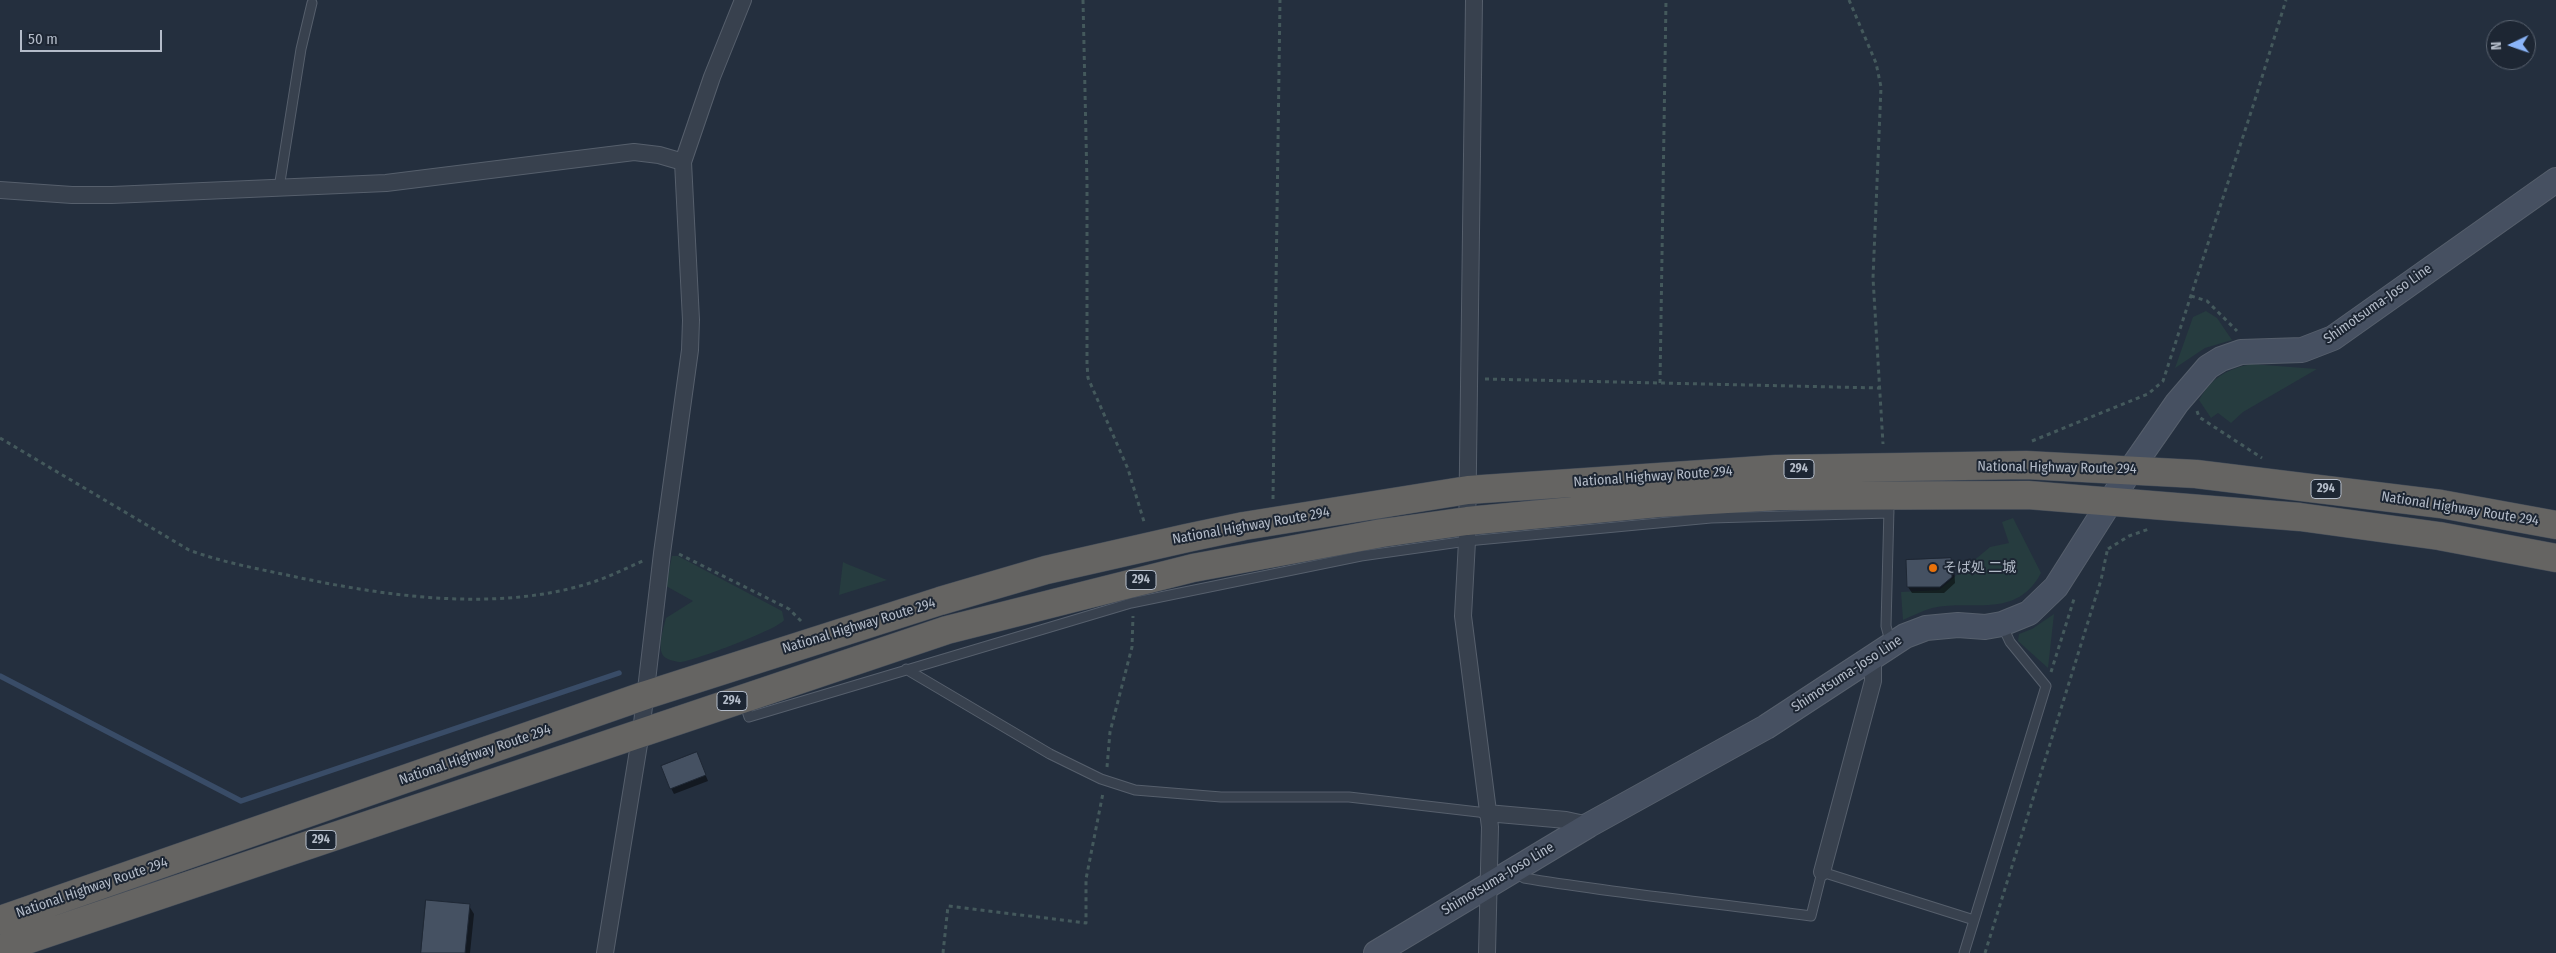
<!DOCTYPE html>
<meta charset="utf-8">
<style>
body{margin:0}
#map{position:relative;width:2556px;height:953px;overflow:hidden;background:#242f3e;font-family:"Fira Sans Condensed",sans-serif}
canvas{display:block}
.north{position:absolute;left:2486px;top:20px;width:50px;height:50px;box-sizing:border-box;background:#1d2633;border:1px solid #59626f;border-radius:50%;rotate:267deg;font-size:14px;font-weight:700;line-height:20px;text-align:center;color:#b4bcc9}
.north::after{content:'';display:block;margin:auto;width:18px;height:22px;background:#8ab4f8;clip-path:polygon(50% 0,100% 100%,50% 72%,0 100%)}
.scale{position:absolute;left:20px;top:30px;width:142px;height:22px;box-sizing:border-box;border:2px solid #b4bcc9;border-top:0;padding-left:6px;font-size:15px;line-height:18px;white-space:nowrap;color:#b4bcc9;-webkit-text-stroke:4px #1d2633;paint-order:stroke}
</style>
<div id="map">
<canvas width="2556" height="953"></canvas>
<div class="north">N</div>
<div class="scale">50 m</div>
</div>
<script>
const c = document.querySelector('canvas').getContext('2d');
c.lineJoin = 'round';
function paint(path, color) {
  c.fillStyle = color;
  c.fill(path, 'evenodd');
}
function stroke(path, color, width, dash) {
  c.strokeStyle = color;
  c.lineWidth = width;
  c.lineCap = dash ? 'butt' : 'round';
  c.setLineDash(dash || []);
  c.stroke(path);
}
function write(font, color, halo, rows, align = 'center') {
  c.font = font + ' "Fira Sans Condensed","Noto Sans JP",sans-serif';
  c.lineWidth = 4;
  c.setLineDash([]);
  c.textBaseline = 'middle';
  c.strokeStyle = halo;
  c.fillStyle = color;
  for (const [text, x, y, turn = 0] of rows) {
    c.save();
    c.translate(x, y);
    c.rotate((+turn || 0) * Math.PI / 180);
    c.textAlign = isNaN(turn) ? turn : align;
    if (halo) c.strokeText(text, 0, 0);
    c.fillText(text, 0, 0);
    c.restore();
  }
}
paint(new Path2D(`
 M2206,311l11,7 15,22 -27,8 -30,20 18,-51z
 M2251,364l66,5 -74,43 -12,11 -13,-10 -7,5 -12,-18c14,-23 26,-30 52,-36z
 M2013,518l28,55c-25,47 -69,26 -109,35 -10,3 -20,8 -29,12l-2,-28 38,-2 51,-43 19,-4 -7,-21z
 M672,556h6l104,55 2,9c-5,9 -91,41 -103,42 -4,0 -12,-2 -15,-4 -11,-6 -2,-31 0,-40l27,-17 -27,-15z
 M843,562l4,2 40,16 -48,15z
 M2054,614l-6,54 -30,-27 1,-7 13,-5z`), '#263c3f');
paint(new Path2D(`
 M1951,559l3,6 1,18 -11,10h-32l-4,-6 -1,-26z
 M697,754l11,27 -34,13 -3,-6z
 M469,906l5,8 -4,39h-48z`), '#0007');
stroke(new Path2D(`
 M0,676l241,125 378,-128`), '#394c67', 5.5);
const building = new Path2D(`
 M1951,558l1,19 -12,10h-33l-1,-27z
 M697,752l9,23 -36,14 -9,-23z
 M426,900l44,4 -5,49h-44z`);
paint(building, '#455162');
stroke(building, '#1f2835', 1);
const service = new Path2D(`
 M279,188l22,-139 11,-46
 M1889,508l-3,118 5,19
 M906,669l144,85 51,25 34,11 86,7h128l138,16
 M744,702l5,15 382,-114 230,-47 106,-15 244,-23 178,-5
 M1515,872l9,6c95,16 191,25 287,38l11,-44 152,48
 M1964,953l82,-267 -36,-44 -8,-17`);
const minor = new Path2D(`
 M1474,0l-7,541 -4,75 27,211 -3,126
 M683,162l29,-85 31,-77
 M0,190l72,5h40l274,-12 248,-31 25,3 24,7 8,158 -1,30 -28,203 -21,179 -36,221
 M1487,813l79,7 23,5
 M1822,872l51,-191v-24`);
const secondary = new Path2D(`
 M1376,953l213,-128 177,-98 139,-91 21,-8 32,-3 27,2 17,-3 27,-11 27,-26 75,-118 46,-66 31,-36 13,-8 20,-7 61,-2 31,-12 223,-158`);
const trunk = new Path2D(`
 M0,920l646,-225 294,-94 106,-31 141,-32 57,-12 224,-36 308,-21 250,-4 170,9 245,30 115,21
 M0,949l947,-319 246,-62 189,-35 85,-12 191,-18 121,-7 249,-1 272,22 139,19 117,22`);
stroke(service, '#565f6c', 11);
stroke(minor, '#565f6c', 18);
stroke(secondary, '#565f6c', 26);
stroke(trunk, '#434c59', 29);
stroke(new Path2D(`
 M1083,0l4,183v181l1,14 40,91 17,56
 M1849,0l27,63 5,24 -8,191 10,166
 M2191,296l16,5 30,30
 M1485,379l394,9
 M1660,383l6,-383
 M2197,411l2,6 63,41
 M0,438l189,112c35,13 71,19 107,27 94,20 207,36 300,4 17,-6 33,-14 49,-21
 M2032,441l116,-47 15,-13 90,-275 33,-106
 M1273,499l7,-499
 M2108,549l21,-13 20,-7
 M679,554l110,55 13,13
 M2051,672l23,-73
 M1107,767l3,-35 22,-85 1,-31
 M943,953l5,-47 138,17v-44l17,-86
 M1985,953l116,-373 7,-33`), '#44595c', 3, [4, 4]);
stroke(service, '#38414e', 9);
stroke(minor, '#38414e', 16);
stroke(secondary, '#465061', 24);
stroke(trunk, '#656462', 28);
for (const [x, y, r, color] of [
 [1933,568,5,"#e8710a"]
]) {
  const dot = new Path2D();
  dot.arc(x, y, r, 0, 2 * Math.PI);
  c.fillStyle = color;
  c.fill(dot);
  stroke(dot, '#1d2633', 2);
}
for (const [x, y, w] of [
 [1799,469,30],
 [2326,489,30],
 [1141,580,30],
 [732,701,30],
 [321,840,30]
]) {
  const box = new Path2D();
  box.roundRect(x - w / 2, y - 9.5, w, 19, 4);
  c.fillStyle = '#1d2633';
  c.fill(box);
  stroke(box, '#b4bcc9', 1);
}
write('bold 12px', '#b4bcc9', null, [
 ["294",1799,469],
 ["294",2326,489],
 ["294",1141,580],
 ["294",732,701],
 ["294",321,840]
]);
write('14px', '#b4bcc9', '#1d2633', [
 ["Shimotsuma-Joso Line",2378,304,-35],
 ["National Highway Route 294",2057,468,1],
 ["National Highway Route 294",1653,477,-4],
 ["National Highway Route 294",2460,509,9],
 ["National Highway Route 294",1251,526,-10],
 ["National Highway Route 294",859,626,-17],
 ["Shimotsuma-Joso Line",1847,674,-33],
 ["National Highway Route 294",475,755,-19],
 ["Shimotsuma-Joso Line",1498,879,-31],
 ["National Highway Route 294",92,888,-19]
]);
write('14px', '#b4bcc9', '#1d2633', [
 ["そば処 二城",1943,568]
], 'left');
</script>
